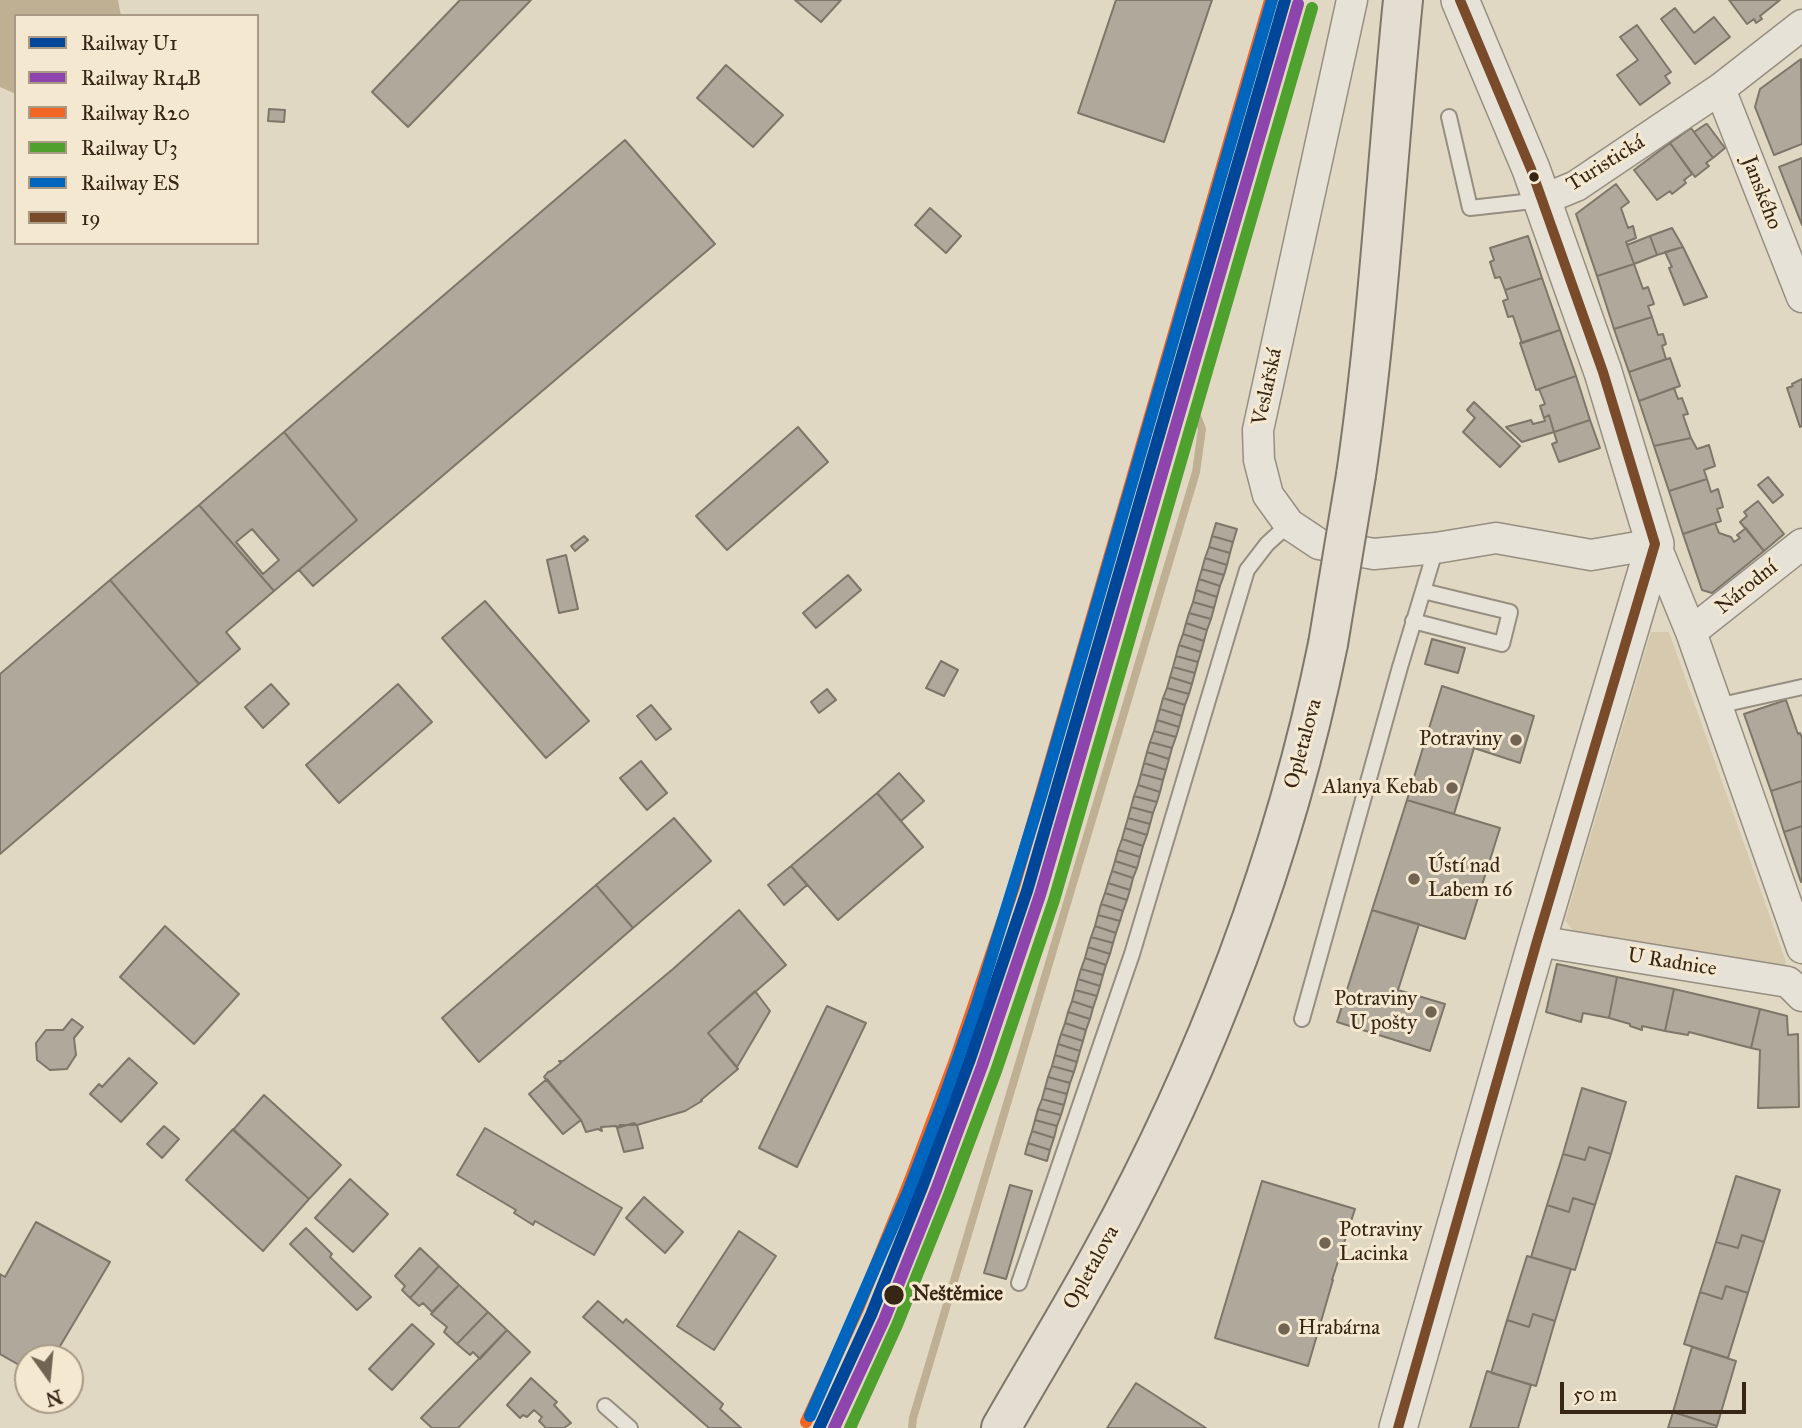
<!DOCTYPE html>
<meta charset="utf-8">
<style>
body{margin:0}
#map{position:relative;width:1802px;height:1428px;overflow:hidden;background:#e1d8c3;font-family:"IM FELL Great Primer",serif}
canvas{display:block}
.legend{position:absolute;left:14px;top:14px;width:245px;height:231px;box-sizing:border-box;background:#f4e8d0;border:2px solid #a89a85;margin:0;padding:9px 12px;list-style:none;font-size:21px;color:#372515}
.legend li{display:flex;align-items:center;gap:14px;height:35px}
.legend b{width:35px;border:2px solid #a89a85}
.north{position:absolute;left:14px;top:1344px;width:70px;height:70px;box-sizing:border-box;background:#f4e8d0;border:2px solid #a89a85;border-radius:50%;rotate:165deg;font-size:19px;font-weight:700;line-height:28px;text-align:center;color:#372515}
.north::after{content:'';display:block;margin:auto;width:24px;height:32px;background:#726452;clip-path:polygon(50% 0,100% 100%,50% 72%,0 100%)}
.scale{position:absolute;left:1560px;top:1382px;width:186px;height:32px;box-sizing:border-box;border:4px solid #372515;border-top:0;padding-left:9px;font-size:21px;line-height:24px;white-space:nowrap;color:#372515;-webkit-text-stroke:5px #f4e8d0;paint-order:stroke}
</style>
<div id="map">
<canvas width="1802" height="1428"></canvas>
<ul class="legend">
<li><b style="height:9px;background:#00479a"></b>Railway U1</li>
<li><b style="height:9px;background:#8e44ad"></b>Railway R14B</li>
<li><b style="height:9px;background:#f26522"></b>Railway R20</li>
<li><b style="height:9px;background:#4ea12d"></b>Railway U3</li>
<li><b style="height:9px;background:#0065bd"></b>Railway ES</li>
<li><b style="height:9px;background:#7a4b2a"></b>19</li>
</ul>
<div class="north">N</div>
<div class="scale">50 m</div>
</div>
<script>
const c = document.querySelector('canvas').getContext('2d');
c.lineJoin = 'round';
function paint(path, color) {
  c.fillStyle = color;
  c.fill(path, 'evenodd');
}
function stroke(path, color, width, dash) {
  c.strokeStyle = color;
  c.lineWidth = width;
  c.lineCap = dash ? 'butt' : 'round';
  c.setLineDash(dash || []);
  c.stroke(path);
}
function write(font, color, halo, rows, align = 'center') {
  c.font = font + ' "IM FELL Great Primer",serif';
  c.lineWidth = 6;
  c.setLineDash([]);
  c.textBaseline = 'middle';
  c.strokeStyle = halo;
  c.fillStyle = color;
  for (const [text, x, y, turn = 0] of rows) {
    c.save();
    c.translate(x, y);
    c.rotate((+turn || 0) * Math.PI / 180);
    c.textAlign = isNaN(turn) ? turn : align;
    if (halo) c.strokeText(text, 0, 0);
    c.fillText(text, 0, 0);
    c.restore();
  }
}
paint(new Path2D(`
 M1651,632h18l117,330 -4,10 -204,-36 -13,-15z`), '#d7c9ad');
paint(new Path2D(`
 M0,0h118l3,16h-105v78l-16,-7z`), '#bfaf93');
stroke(new Path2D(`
 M912,1428l1,-10 283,-946 6,-43 -7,-18`), '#bfaf93', 8);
const building = new Path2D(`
 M460,0h71l-123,127 -36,-35z
 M795,0h46l-20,22z
 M1116,0h96l-48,142 -86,-29z
 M1729,0h51l-20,16 2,3 -6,4 -2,-4 -7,5z
 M1675,8l19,25 20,-16 16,20 -35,27 -34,-45z
 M1637,25l34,47 -6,4 5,7 -30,22 -23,-30 21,-15 -18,-23z
 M1801,59l1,85 -28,11 -19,-48 5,-18z
 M726,65l57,50 -30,32 -56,-49z
 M269,109l16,1 -1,12 -16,-1z
 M1706,124h1l18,24 -12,10 -19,-26z
 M1691,128l22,30 -7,5 3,3 -14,11 -25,-34z
 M625,140l90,104 -402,342 -14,-16 58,-50 -73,-88z
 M1670,143l22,31 -8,6 2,3 -14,11 -2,-3 -13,9 -23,-30z
 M1802,158v67l-23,-58z
 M1616,184l13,18 -8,6 7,20 5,-2 3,12 -10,4 8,22 -37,12 -21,-62z
 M930,208l31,28 -15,17 -31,-28z
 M1672,228l11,19 -26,8 -7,-19z
 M1528,236l14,42 -37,12 -5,-13 -5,1 -5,-16 4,-2 -4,-12z
 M1650,236l7,19 -23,9 -7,-19z
 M1683,247l24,50 -23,8 -15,-37 3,-1 -7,-15z
 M1634,264l9,25 5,-2 6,17 -6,2 4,11 -38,12 -17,-53z
 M1542,278l18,52 -38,13 -9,-27 -5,1 -5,-16 5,-2 -3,-9z
 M1652,317l6,18 5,-1 3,10 -4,2 4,13 -37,13 -15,-43z
 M1560,330l16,46 -40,14 -16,-47z
 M1670,358l10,28 -41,15 -10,-29z
 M1576,376l14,44 -36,12 -5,-17 -5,3 -4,-12 5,-2 -6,-15z
 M1802,379v47l-2,1 -13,-39 6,-2 -1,-2z
 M1674,388l4,11 4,-1 6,16 -5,1 8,23 -37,8 -15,-45z
 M1474,402l46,44 -20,21 -37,-35 12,-14 -8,-8z
 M1549,415l5,17 -32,10 -16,-15 25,-7 2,4 12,-3 -1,-3z
 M1590,420l10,28 -41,14 -7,-18 5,-2 -3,-10z
 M798,427l30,35 -101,88 -31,-34z
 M284,432l73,88 -83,71 -75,-86zM252,529l27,31 -16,14 -27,-32z
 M1691,438l6,11 12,-4 6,21 -11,4 3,9 -38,12 -15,-45z
 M1768,477l15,18 -10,8 -15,-18z
 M1707,479l4,13 7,-3 5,18 -6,2 4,12 -38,13 -14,-43z
 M1758,501l26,33 -20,17 -24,-29 7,-6 -3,-4z
 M199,505l75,86 -48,41 14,17 -41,35 -89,-104z
 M1216,523l21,6 -4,13 -21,-6z
 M1715,523l4,10 12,4 3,5 6,-4 -3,-3 9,-7 18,23 -52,42 -10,-3 -19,-56z
 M584,536l4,4 -13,11 -4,-5z
 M1212,536l21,6 -3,11 -21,-6z
 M1209,547l21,6 -3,12 -22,-7z
 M566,555l12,54 -19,4 -12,-53z
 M1205,558l22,7 -3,10 -22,-6z
 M1202,569l22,6 -4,11 -21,-7z
 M848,575l13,15 -45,38 -13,-15z
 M1199,579l21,7 -3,11 -21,-7z
 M110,580l89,104 -199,170v-180z
 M1196,590l21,7 -3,11 -21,-6z
 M485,601l104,120 -43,37 -104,-120z
 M1193,602l21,6 -3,11 -22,-6z
 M1189,613l22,6 -4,11 -21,-7z
 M1186,623l21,7 -3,11 -21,-7z
 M1183,634l21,7 -3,11 -22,-7z
 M1432,639l33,9 -7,25 -33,-9z
 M1179,645l22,7 -3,10 -22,-6z
 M1176,656l22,6 -3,11 -22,-6z
 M941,661l17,9 -14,26 -18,-8z
 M1173,667l22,6 -3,11 -22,-7z
 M1170,677l22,7 -3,10 -22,-6z
 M271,684l18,20 -26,24 -18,-21z
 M398,684l34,38 -93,81 -33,-38z
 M1442,686l92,30 -14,47 -46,-15 -20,66 -47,-14z
 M1167,688l22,6 -4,11 -22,-7z
 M827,689l9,11 -17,13 -8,-11z
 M1163,698l22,7 -3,11 -22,-7z
 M1786,700l12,34 2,-1 2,5v43l-31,10 -27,-77z
 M651,705l20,24 -15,11 -19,-24z
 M1160,709l22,7 -3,11 -22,-7z
 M1157,720l22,7 -3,10 -22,-6z
 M1154,731l22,6 -4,11 -22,-6z
 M1150,742l22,6 -3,11 -22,-7z
 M1147,752l22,7 -3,11 -22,-7z
 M641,761l26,32 -20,17 -27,-32z
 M1144,763l22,7 -3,10 -22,-6z
 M899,773l25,28 -23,20 -24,-28z
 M1141,774l22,6 -3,12 -22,-7z
 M1802,781v45l-18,6 -13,-41z
 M1138,785l22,7 -3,10 -23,-6z
 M877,793l46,54 -85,73 -47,-54z
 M1134,796l23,6 -4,11 -22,-6z
 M1407,800l93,28 -35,111 -93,-29z
 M1131,807l22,6 -3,11 -22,-6z
 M674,818l37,43 -78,67 -37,-43z
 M1128,818l22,6 -3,11 -22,-7z
 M1802,826v56h-1l-17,-50z
 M1125,828l22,7 -4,11 -21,-7z
 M1122,839l21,7 -3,11 -22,-7z
 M1118,850l22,7 -3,11 -22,-7z
 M1115,861l22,7 -4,10 -21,-7z
 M791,866l16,19 -23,20 -16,-20z
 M1112,871l21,7 -3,12 -22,-7z
 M1108,883l22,7 -3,10 -22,-7z
 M596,885l37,43 -154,134 -37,-44z
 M1105,893l22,7 -4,11 -22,-7z
 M1101,904l22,7 -3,10 -22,-6z
 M739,910l47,55 -78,68 30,36 -37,31 1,1 -17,10 -48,14h-17l-3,3 -1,-2 -15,1 1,4 -4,-2 -12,3 -5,-12 -37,-43 4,-5 3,-1 10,-8 -2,-2h4l110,-92z
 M1372,910l47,14 -21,66 47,14 -15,47 -93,-29z
 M1098,915l22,6 -4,12 -21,-7z
 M165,926l74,68 -45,50 -74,-67z
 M1095,926l21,7 -3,10 -22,-6z
 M1091,937l22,6 -3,11 -22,-7z
 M1088,947l22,7 -4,11 -21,-7z
 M1085,958l21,7 -3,10 -22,-6z
 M1557,964l60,13 -8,41 -26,-5 -2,9 -35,-10z
 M1081,969l22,6 -3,11 -22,-7z
 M1617,977l57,12 -9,42 -23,-5v4l-12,-4v-2l-21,-6z
 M1078,979l22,7 -3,10 -22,-6z
 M1674,989l86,20 -9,39 -62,-16 -1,3 -23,-4z
 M1075,990l22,6 -4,12 -21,-7z
 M755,991l15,20 -33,56 -29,-34z
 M1072,1001l21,7 -3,11 -22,-7z
 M827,1006l39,17 -69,144 -38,-19z
 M1760,1009l27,7 1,19 10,-1 1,73 -41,1 2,-58 -9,-2z
 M1068,1012l22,7 -4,11 -21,-7z
 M72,1019l11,8 -9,11 2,17 -9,14 -17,1 -13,-10 -1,-17 10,-13h17z
 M1065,1023l21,7 -3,11 -22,-7z
 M1061,1034l22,7 -3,10 -22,-7z
 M1058,1044l22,7 -3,11 -22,-7z
 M1055,1055l22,7 -3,10 -22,-6z
 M129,1058l28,25 -36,39 -31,-28 9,-10 3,3z
 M1052,1066l22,6 -4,11 -22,-6z
 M1048,1077l22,6 -3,11 -22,-6z
 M547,1079l34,41 -18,14 -34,-40z
 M1045,1088l22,6 -3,11 -22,-6z
 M1582,1088l44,14 -15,52 -22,-7 -4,13 -22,-6z
 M264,1095l77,70 -32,34 -76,-69z
 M1042,1099l22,6 -3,10 -23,-6z
 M1038,1109l23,6 -4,11 -22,-6z
 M1035,1120l22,6 -3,12 -22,-7z
 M634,1123l3,2 6,23 -19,4 -7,-24z
 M164,1126l15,13 -17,19 -15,-14z
 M485,1128l137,80 -28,47 -59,-34 -2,4 -19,-12 2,-3 -59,-35z
 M233,1129l76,70 -46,52 -77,-71z
 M1032,1131l22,7 -4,12 -22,-7z
 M1028,1143l22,7 -3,11 -22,-7z
 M1589,1147l22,7 -16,51 -22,-7 -4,14 -22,-7 16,-51 22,6z
 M1736,1176l44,14 -16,52 -22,-7 -4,13 -22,-6z
 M350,1179l38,35 -35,38 -38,-34z
 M1262,1181l93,28 -23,71h1l-25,86 -93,-28z
 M1010,1185l22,6 -26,88 -22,-6z
 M644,1197l39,35 -18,21 -39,-35z
 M1573,1198l22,7 -20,65 -44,-13 16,-52 22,7z
 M36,1222l74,40 -57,96h-25v12l-28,-16v-80l5,3z
 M306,1228l26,26 -2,3 41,40 -14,13 -67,-66z
 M739,1231l37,25 -62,94 -37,-24z
 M1742,1235l22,7 -16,51 -22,-7 -4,13 -22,-7 16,-50 22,6z
 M420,1248l19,18 -29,32 -8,-8 3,-4 -10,-10z
 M1527,1256l44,13 -16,52 -22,-7 -4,13 -22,-7z
 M439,1266l20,19 -27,27 -9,-9 -4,3 -9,-8z
 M459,1285l29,27 -31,32 -13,-12 3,-5 -16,-13z
 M1726,1286l22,7 -20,65 -44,-14 16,-52 22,7z
 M598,1301l25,22 3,-4 97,85 -3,5 21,19h-32l-126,-111z
 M488,1312l19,18 -27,29 -7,-7 -3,3 -13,-11z
 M1533,1314l22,7 -19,65 -45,-13 16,-53 22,7z
 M412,1324l22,20 -42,46 -23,-21z
 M507,1330l23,22 -72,76h-26l-11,-10z
 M1692,1347l44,14 -19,65 -44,-14z
 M1487,1371l44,14 -13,43h-48z
 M531,1378l26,24 -3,3 17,18 -7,5h-18l-7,-7 3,-4 -8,-7 -7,7 -4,-2 -3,3 -13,-13z
 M1136,1383l70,45h-99z
 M1673,1412l44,14 -1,2h-48z`);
paint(building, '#b0a89a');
stroke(building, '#7d7669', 2);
const service = new Path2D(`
 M1449,117l21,91 72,-8
 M1413,621l89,23 8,-32 -87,-21
 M1717,706l85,-19
 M1302,1019l98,-352 36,-119
 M1019,1283l113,-329 115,-384 20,-26 22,-20
 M605,1406l25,22`);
const minor = new Path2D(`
 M1352,0l-94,430 1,30 9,35 21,29 30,20 55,10 62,-6 60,-10 95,17 64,-11 36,88 111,316
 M1720,89l82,208
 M1542,200l34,-14 144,-97 82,-64
 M1691,632l111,-88
 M1537,941l251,41 14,14`);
const tertiary = new Path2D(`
 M1398,1428l139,-487 118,-397 -52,-172 -72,-203 -71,-169`);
const primary = new Path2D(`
 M1356,475c23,-157 31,-317 47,-475
 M1001,1428c33,-58 69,-116 101,-175 104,-189 183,-397 226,-609`);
stroke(service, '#968e80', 18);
stroke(minor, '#968e80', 33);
stroke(tertiary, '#968e80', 40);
stroke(primary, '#7d7669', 42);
stroke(service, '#e7e2d8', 14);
stroke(minor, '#e7e2d8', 30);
stroke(tertiary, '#e7e2d8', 37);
stroke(primary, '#e4ddd1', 38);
const primaryBridge = new Path2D(`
 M1328,644l28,-169`);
stroke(primaryBridge, '#7d7669', 42, []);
stroke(primaryBridge, '#e4ddd1', 38);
stroke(new Path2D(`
 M1460,0l71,169 72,203 52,172
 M1398,1428l139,-487 118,-397`), '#7a4b2a', 10);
stroke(new Path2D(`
 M819,1428l52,-113 52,-130 46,-123 58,-171 258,-891`), '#00479a', 12);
stroke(new Path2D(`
 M834,1428l50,-108 52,-130 46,-124 58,-171 258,-891`), '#8e44ad', 12);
stroke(new Path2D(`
 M806,1422l52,-113 52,-129 46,-123 58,-170 256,-887`), '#f26522', 12);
stroke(new Path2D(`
 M850,1428l47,-103 52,-130 47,-124 58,-171 258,-892`), '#4ea12d', 12);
stroke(new Path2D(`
 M810,1416l98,-224 35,-91 34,-97 64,-208 231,-796`), '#0065bd', 12);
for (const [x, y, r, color] of [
 [1534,177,6,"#372515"],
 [1516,740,7,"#726452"],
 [1452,788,7,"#726452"],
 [1414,879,7,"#726452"],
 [1431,1012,7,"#726452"],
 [1325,1243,7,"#726452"],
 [894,1295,11,"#372515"],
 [1284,1329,7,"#726452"]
]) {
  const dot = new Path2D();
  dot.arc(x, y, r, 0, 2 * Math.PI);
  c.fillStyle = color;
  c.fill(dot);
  stroke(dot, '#f4e8d0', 2.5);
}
write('21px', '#372515', '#f4e8d0', [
 ["Turistická",1606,164,-32],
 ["Janského",1761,193,69],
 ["Veslařská",1268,387,-78],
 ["Národní",1747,588,-39],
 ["Opletalova",1304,744,-75],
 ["U Radnice",1672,963,9],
 ["Opletalova",1092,1268,-61]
]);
write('21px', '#372515', '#f4e8d0', [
 ["Potraviny",1502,740],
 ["Alanya Kebab",1438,788],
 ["Ústí nad",1428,867,"left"],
 ["Labem 16",1428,891,"left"],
 ["Potraviny",1417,1000],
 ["U pošty",1417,1024],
 ["Potraviny",1339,1231,"left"],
 ["Lacinka",1339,1255,"left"],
 ["Hrabárna",1298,1329,"left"]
], 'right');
write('bold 21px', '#372515', '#f4e8d0', [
 ["Neštěmice",912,1295]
], 'left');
</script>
